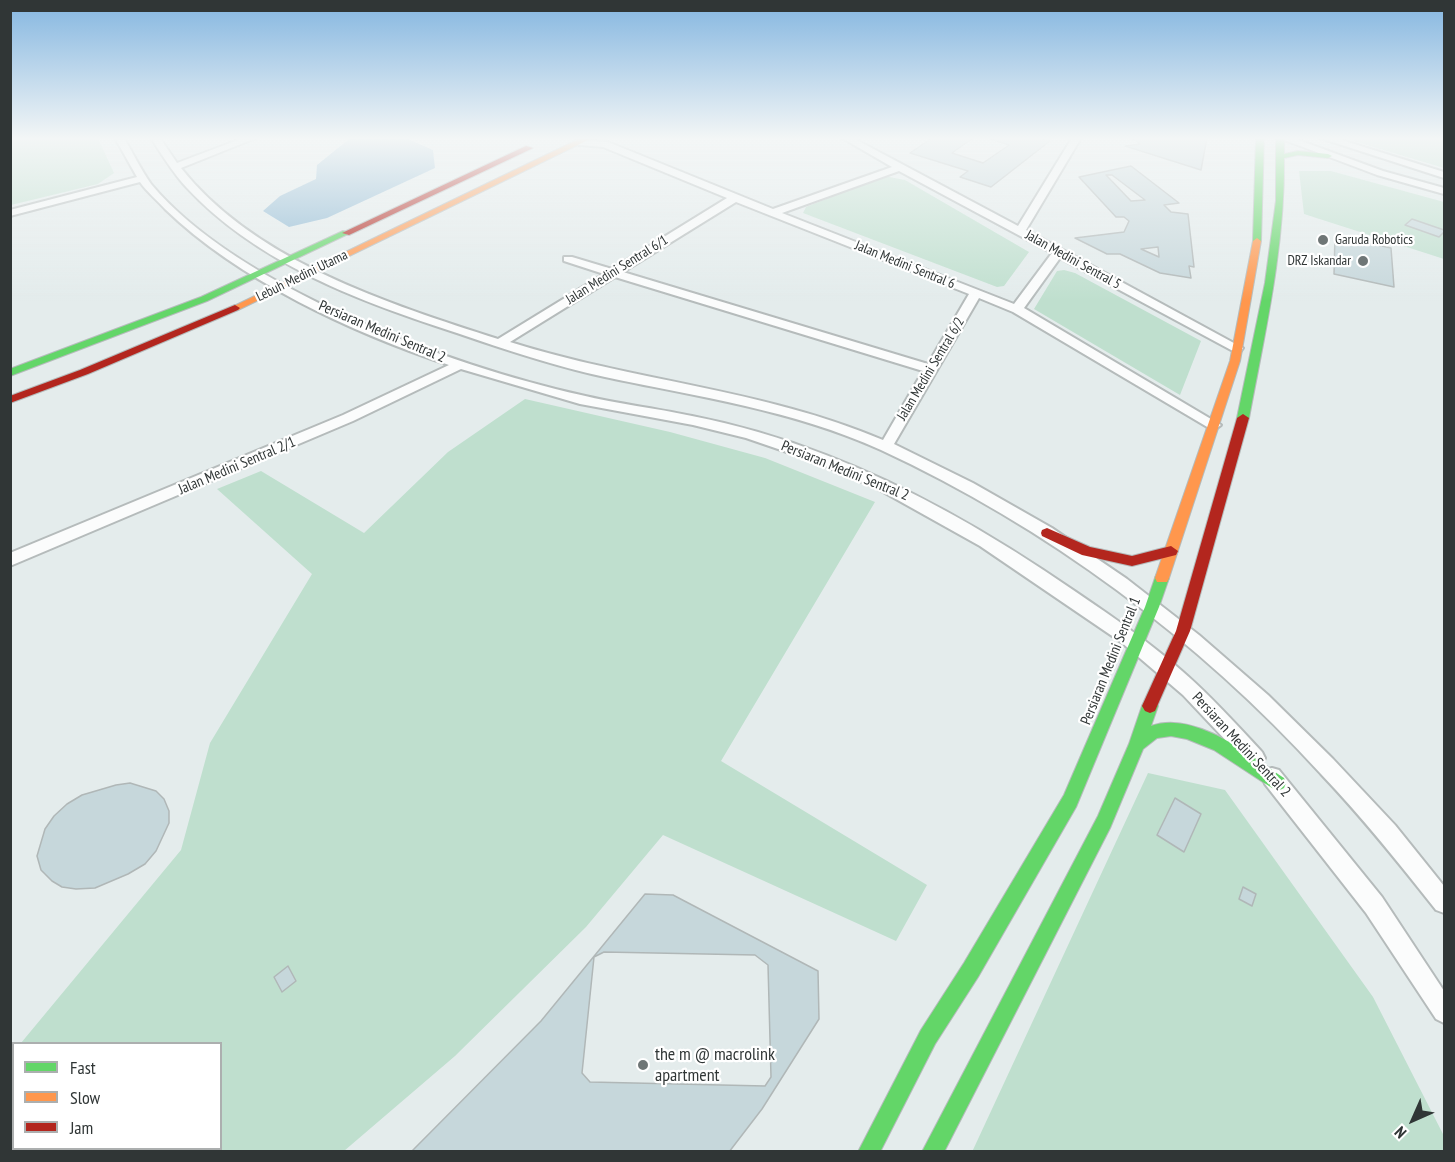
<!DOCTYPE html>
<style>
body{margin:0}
#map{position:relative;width:1455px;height:1162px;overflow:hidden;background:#e4ecec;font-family:"PT Sans Narrow",sans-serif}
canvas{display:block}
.frame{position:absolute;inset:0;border:12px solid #303636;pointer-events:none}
.legend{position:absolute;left:12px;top:1042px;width:210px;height:108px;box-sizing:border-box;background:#fff;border:2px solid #acafaf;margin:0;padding:8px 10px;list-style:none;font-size:18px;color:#303636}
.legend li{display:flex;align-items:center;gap:12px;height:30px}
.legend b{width:30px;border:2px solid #acafaf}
.north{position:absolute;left:1383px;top:1090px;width:60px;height:60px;-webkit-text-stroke:4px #fff;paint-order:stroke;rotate:225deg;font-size:16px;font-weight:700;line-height:24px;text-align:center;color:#303636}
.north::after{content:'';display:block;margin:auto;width:21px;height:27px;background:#303636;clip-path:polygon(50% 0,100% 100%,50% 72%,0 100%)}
</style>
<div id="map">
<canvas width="1455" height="1162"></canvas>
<div class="frame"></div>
<ul class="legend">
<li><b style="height:8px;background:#63d668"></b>Fast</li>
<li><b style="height:8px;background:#ff974d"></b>Slow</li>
<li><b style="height:8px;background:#b3261e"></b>Jam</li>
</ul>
<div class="north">N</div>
</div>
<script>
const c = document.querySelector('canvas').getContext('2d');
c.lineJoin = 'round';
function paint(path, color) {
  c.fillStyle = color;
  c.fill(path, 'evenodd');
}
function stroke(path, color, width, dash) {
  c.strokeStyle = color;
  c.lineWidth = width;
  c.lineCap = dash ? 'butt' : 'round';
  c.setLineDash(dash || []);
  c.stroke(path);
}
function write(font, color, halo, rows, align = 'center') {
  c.font = font + ' "PT Sans Narrow",sans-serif';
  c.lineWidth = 4.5;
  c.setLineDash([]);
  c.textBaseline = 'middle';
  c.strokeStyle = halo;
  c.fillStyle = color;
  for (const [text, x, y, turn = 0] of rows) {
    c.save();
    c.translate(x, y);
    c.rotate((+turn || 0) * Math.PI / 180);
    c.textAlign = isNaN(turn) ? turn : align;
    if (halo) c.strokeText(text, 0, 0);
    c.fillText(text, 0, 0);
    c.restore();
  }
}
paint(new Path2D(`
 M11,138h87l16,35 -16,11 -87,21z
 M1343,138h101v30z
 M1299,171h32l113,31v57l-140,-45z
 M884,176l21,4 124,72 -25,34 -7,1 -194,-74 3,-6z
 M1064,270l11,3 126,68 -21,54 -146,-86 23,-38z
 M525,399l145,33 95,26 110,44 -154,259 206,124 -31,56 -233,-106 -77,92 -131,129 -111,95 -333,1 -1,-95 3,-4 1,95h206v-104l-199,-1 160,-193 29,-107 102,-169 -95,-85 44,-18 103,62 84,-81z
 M1148,773l77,17 148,207 71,139v16h-472z`), '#bfdfce');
paint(new Path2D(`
 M349,139h59l25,11 2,18 -108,50 -38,9 -26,-16 17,-15 36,-17 1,-14z`), '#8fb9d3');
const building = new Path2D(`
 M932,138h41l-21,15 31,10 26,-18 -21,-7h52l10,3 -59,46 -31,-10 8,-6 -58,-18z
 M1132,138h75l-6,32 -76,-24 15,-2z
 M1131,166l48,37 -15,2 7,7 17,2 6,53 -5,-1 2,12 -31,-5 -40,-19h-13l-32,-16 49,-6 5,-11 -5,-4h-8l-37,-40zM1106,175h6l33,25 -14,1zM1158,247l1,10 -18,-8z
 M1412,219l32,11v2l-5,5 -34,-12z
 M1335,236l56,12 3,39 -60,-13z
 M130,783l26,8 8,8 5,12v12l-13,28 -11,13 -17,10 -33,14 -19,1 -14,-2 -10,-6 -11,-11 -4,-14 8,-27 9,-13 13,-12 15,-9 34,-10z
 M1175,798l26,16 -17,38 -27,-17z
 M1243,887l13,7 -4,12 -13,-7z
 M645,894l28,1 145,76 1,48 -57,90 -33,43h-318l130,-131z
 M604,952l151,3 13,10 3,112 -6,9 -175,-4 -8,-9 12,-116z
 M288,966l8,15 -14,11 -8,-15z`);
paint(building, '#c6d7db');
stroke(building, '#b0b7b7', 1.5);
const street = new Path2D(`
 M115,138h9c9,15 17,32 27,46 87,104 300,182 430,211 37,9 74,13 111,21 46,9 90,22 134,39 89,34 172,83 250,137 37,25 73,50 106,79 29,25 54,53 80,81l3,6 -3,6 -7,3 -7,-3 -65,-69 -62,-53 -141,-96 -102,-57 -62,-27 -70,-24 -53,-13 -113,-21 -119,-35 -108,52 -343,145v-13l333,-138 106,-50c-96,-32 -211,-85 -284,-156 -8,-9 -18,-17 -25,-27l-130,34v-6l127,-33z
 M151,138h9l17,25 66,-25h13l-75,30c73,93 208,136 317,171l106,-65 -40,-13v-4h8l40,12 115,-71 -124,-51 -24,-2 -5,-3 2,-2 32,2 165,67 119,-42 -50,-29h11l165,88 54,-88h9l-55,92 217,118 -2,3h-8l-173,-93 -36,50 197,117 -7,5 -5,-2 -196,-116 -34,-14 -85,146 79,39 79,45 75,51 72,56 69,60 65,64 62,66 49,61v27l-8,-3c-37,-47 -74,-93 -115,-136 -123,-135 -274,-247 -440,-324 -88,-40 -182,-53 -276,-73 -50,-11 -99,-27 -148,-44 -96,-31 -199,-69 -270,-145 -14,-15 -25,-33 -36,-50zM899,171l153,82 -38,51 -232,-91zM736,202l233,92 -41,70 -305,-92zM615,277l308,94 -40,69c-120,-51 -250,-59 -373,-98z
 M1279,138h14l90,33 61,17v6l-67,-19z
 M1320,138h15l109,34v6z
 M1272,768l7,2 103,127 62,94v32l-8,-4 -70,-106 -101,-129 -3,-7 3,-7z`);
const fast = new Path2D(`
 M1256,138h8l-3,103 -4,3 -4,-3z
 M1276,138h8v16l14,-3 30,3 4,2 -4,2 -30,-3 -14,3c1,89 -19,174 -35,260l-6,4 -6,-4 28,-135 11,-82z
 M343,231l7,2 -143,68 -197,75v-7l191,-72z
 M1162,573l5,1 2,4 -10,29 -83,200 -98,170 -43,67 -55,108h-22l63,-122 43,-67 100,-168 81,-188 10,-29 2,-4z
 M1150,699l5,2 3,5 -7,20c43,-16 99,29 133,52l2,5 -2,5 -6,3 -6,-3 -58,-38 -27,-11 -16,-3 -14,2 -14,11 -33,79 -166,324h-22l176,-336 31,-72 13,-38 3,-5z`);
const slow = new Path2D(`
 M581,138h11l-354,172 -8,-2z
 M1257,238l4,3 -21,120 -71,217 -2,4h-10l-2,-4 75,-217 23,-120z`);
const jam = new Path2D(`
 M526,146l7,2 -184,87 -7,-2z
 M235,305l5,3 -2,2 -150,64 -78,29v-7l70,-26z
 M1243,414l6,4 -59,213 -35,80 -5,2 -5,-2 -3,-5 34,-75 61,-213z
 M1047,528l43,19 42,9 39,-10 7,5 -2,4 -44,11 -50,-11 -40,-19 -1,-3 1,-3z`);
stroke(street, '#b5bbbb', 4);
stroke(fast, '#b5bbbb', 2);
stroke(slow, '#b5bbbb', 2);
stroke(jam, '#b5bbbb', 2);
paint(street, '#fbfcfc');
paint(fast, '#63d668');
paint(slow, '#ff974d');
paint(jam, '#b3261e');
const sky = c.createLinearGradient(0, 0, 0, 301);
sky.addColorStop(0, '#84b6e0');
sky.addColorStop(0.46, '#f3f6f6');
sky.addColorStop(1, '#f3f6f600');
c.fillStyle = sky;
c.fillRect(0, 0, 1455, 301);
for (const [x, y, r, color] of [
 [1323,240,6,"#6f7676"],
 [1363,261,6,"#6f7676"],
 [643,1065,6,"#6f7676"]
]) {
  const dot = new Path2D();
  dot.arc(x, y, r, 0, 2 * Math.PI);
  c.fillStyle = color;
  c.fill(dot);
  stroke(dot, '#fff', 2);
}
write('14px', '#303636', '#fff', [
 ["Garuda Robotics",1335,240],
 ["DRZ Iskandar",1351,261,"right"]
], 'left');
write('14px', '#303636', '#fff', [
 ["Jalan Medini Sentral 5",1073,260,29],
 ["Jalan Medini Sentral 6",905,265,22],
 ["Jalan Medini Sentral 6/1",617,270,-32],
 ["Lebuh Medini Utama",302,276,-26],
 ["Jalan Medini Sentral 6/2",931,369,-59]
]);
write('15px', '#303636', '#fff', [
 ["Persiaran Medini Sentral 2",382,332,23],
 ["Jalan Medini Sentral 2/1",237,466,-23],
 ["Persiaran Medini Sentral 2",845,471,22],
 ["Persiaran Medini Sentral 1",1111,661,-68],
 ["Persiaran Medini Sentral 2",1241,745,47]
]);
write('18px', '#303636', '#fff', [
 ["the m @ macrolink",655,1055],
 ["apartment",655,1076]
], 'left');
</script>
